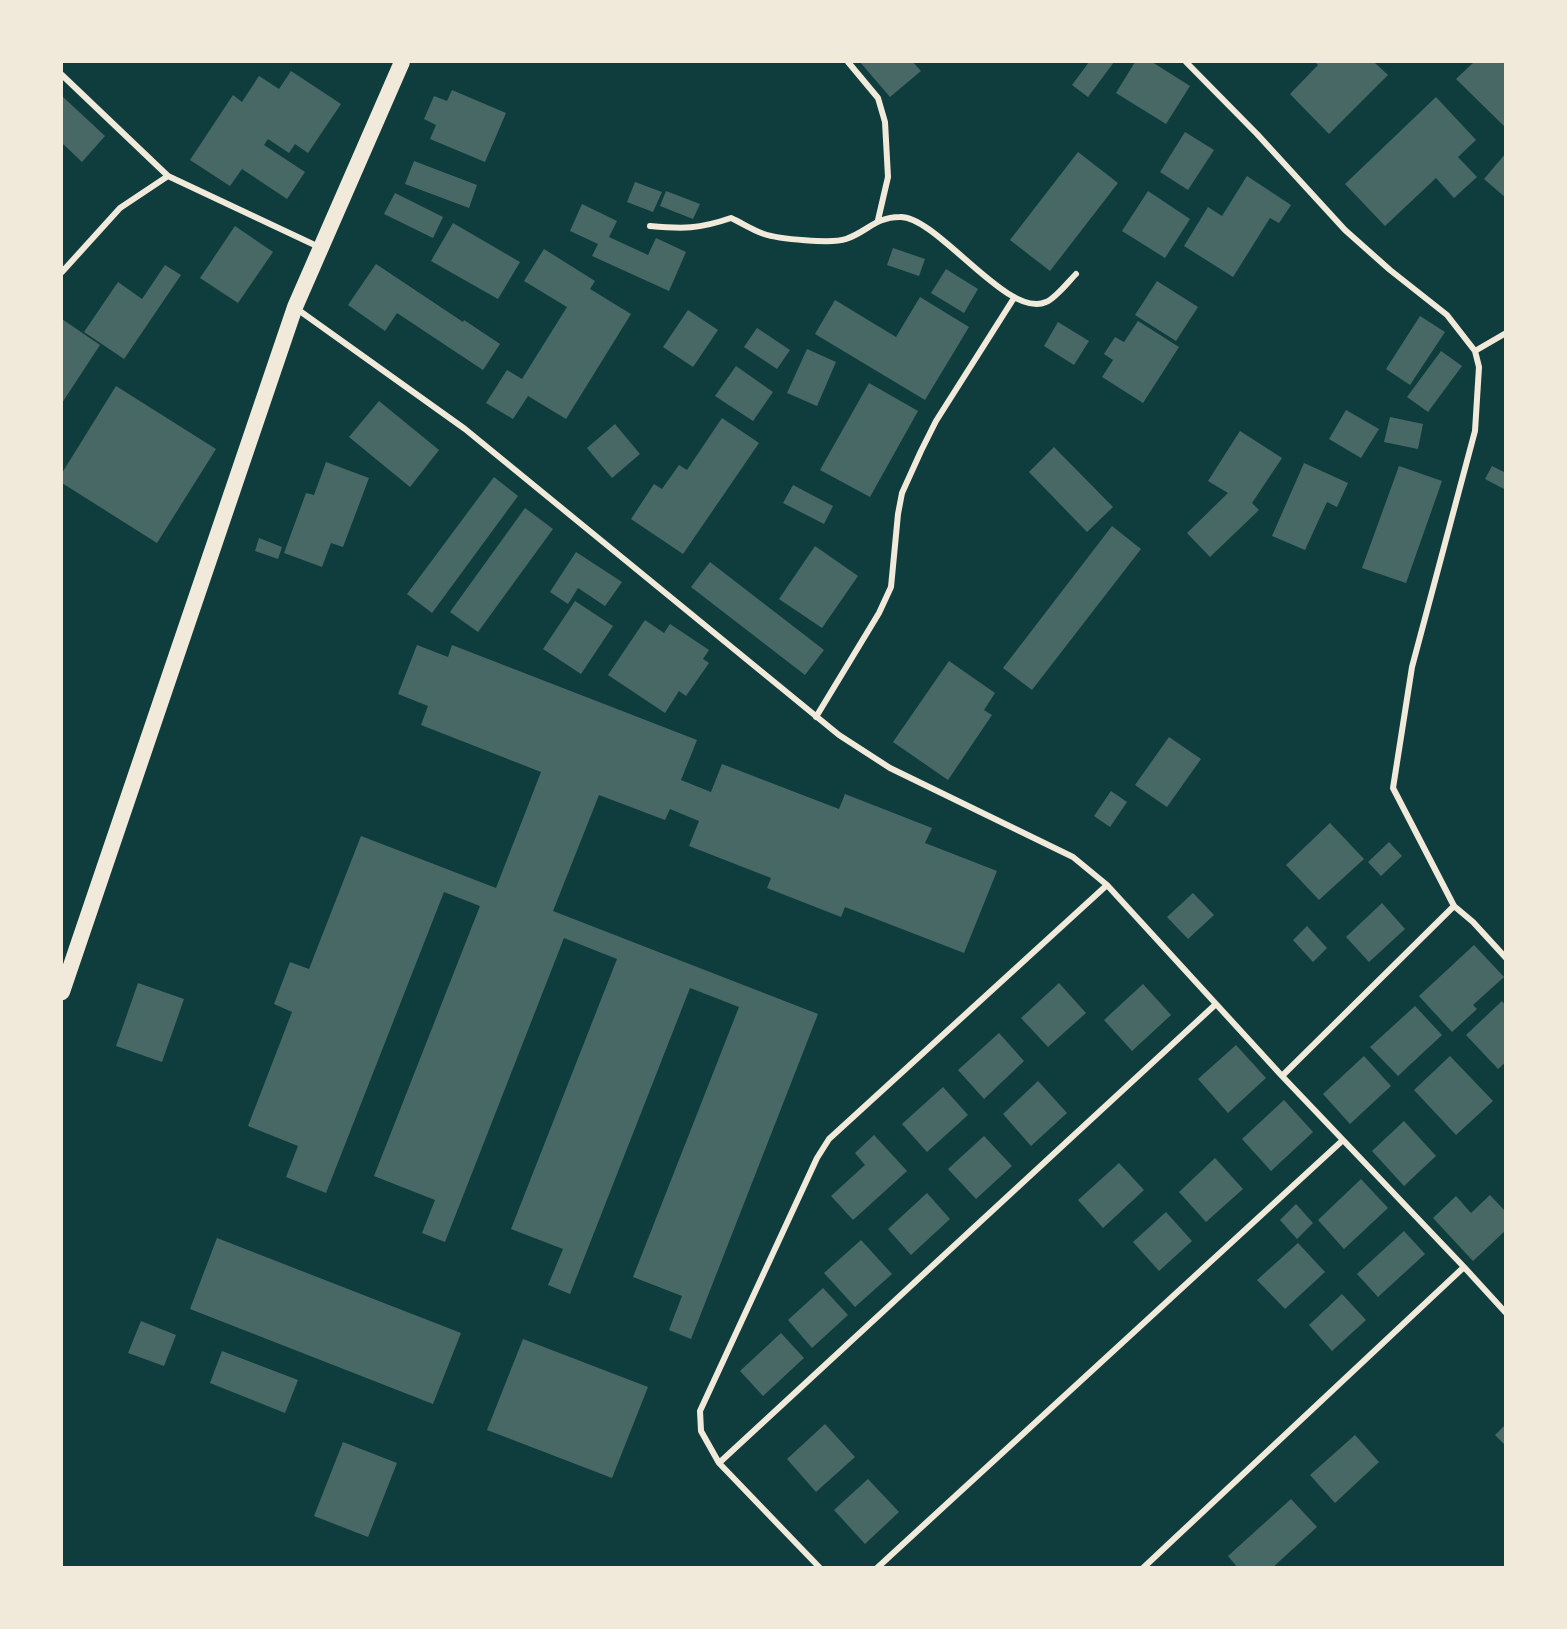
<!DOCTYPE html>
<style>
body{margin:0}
#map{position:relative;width:1567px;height:1629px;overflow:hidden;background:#0f3d3e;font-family:"Asap Condensed",sans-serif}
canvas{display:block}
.frame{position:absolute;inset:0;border:63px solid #f1e9da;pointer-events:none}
</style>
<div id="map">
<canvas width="1567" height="1629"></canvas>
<div class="frame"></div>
</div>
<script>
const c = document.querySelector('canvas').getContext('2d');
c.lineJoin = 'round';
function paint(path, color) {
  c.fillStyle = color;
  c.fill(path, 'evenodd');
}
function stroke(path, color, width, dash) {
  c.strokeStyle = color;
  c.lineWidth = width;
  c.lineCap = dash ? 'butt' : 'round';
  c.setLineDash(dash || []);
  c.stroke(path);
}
paint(new Path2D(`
 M860,62h53l8,9 -31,26z
 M1089,62h25l-26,35 -16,-12z
 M1135,62h17l38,24 -24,38 -50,-31z
 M1315,62h59l14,13 -59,59 -39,-40 28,-29z
 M1474,62h28l4,3v63l-50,-49z
 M291,71l50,33 -33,49 -13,-9 -6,9 -21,-14 -4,6 41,27 -18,27 -45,-30 -12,17 -40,-26 43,-65 9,7 17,-26 20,13z
 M452,90l54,23 -21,49 -55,-23 6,-14 -12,-6 10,-23 13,5z
 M62,96l43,40 -23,26 -20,-19z
 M1436,97l40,43 -18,17 19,20 -23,21 -18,-20 -51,48 -40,-42z
 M1185,132l29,18 -26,40 -28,-18z
 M1078,152l40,31 -68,88 -40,-31z
 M1506,153v45l-22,-19z
 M414,161l63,24 -8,23 -64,-24z
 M1247,176l44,29 -12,18 -9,-5 -37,59 -49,-31 24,-39 14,9z
 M635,182l27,10 -9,20 -26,-10z
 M666,191l34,13 -7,15 -33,-13z
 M1148,191l42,28 -25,39 -43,-27z
 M395,193l48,24 -10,21 -49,-24z
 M582,204l35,17 -8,16 39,18 8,-17 30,14 -17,39 -77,-35 6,-12 -28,-13z
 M453,223l67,39 -22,37 -67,-38z
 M235,226l38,26 -35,51 -38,-25z
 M893,248l32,11 -6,17 -32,-11z
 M544,249l51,32 -5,8 41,25 -65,105 -38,-23 -15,23 -27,-16 21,-33 15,9 45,-72 -43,-26z
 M376,264l87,58 1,-2 36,24 -17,26 -86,-57 -12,18 -37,-26z
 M165,265l16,10 -57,84 -40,-27 34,-50 24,17z
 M946,269l32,20 -14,24 -33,-20z
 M1157,281l41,26 -22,34 -41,-26z
 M920,297l49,30 -44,73 -110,-66 20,-34 61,37z
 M688,310l30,20 -25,37 -30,-20z
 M1420,316l25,16 -35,53 -24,-16z
 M62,319l38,26 -38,58z
 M1138,321l41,26 -36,56 -41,-26 11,-17 -9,-6 11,-17 9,5z
 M1058,322l31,19 -15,24 -30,-19z
 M757,328l33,22 -13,19 -33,-22z
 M807,349l29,13 -19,44 -30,-13z
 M1441,351l21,15 -34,46 -21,-15z
 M736,366l37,26 -20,29 -38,-25z
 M869,383l49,28 -48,86 -50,-27z
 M116,386l100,63 -59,94 -95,-60v-10z
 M379,401l60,49 -29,37 -61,-50z
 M1346,410l33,19 -18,29 -32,-19z
 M1390,417l33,7 -5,25 -34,-7z
 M722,418l37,25 -76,111 -52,-35 23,-35 8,5 17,-24 8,5z
 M615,424l25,30 -28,24 -25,-30z
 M1240,431l42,27 -30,45 7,7 -49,47 -23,-24 41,-40 -20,-12z
 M1054,447l59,60 -26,25 -58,-60z
 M326,462l43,16 -26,69 -12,-4 -9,24 -38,-14 22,-60 8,2z
 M1304,463l44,20 -11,24 -10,-5 -22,48 -33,-14z
 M1399,466l43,15 -36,102 -44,-15z
 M1492,466l14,7v17l-21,-11z
 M494,477l24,19 -86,117 -25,-19z
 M793,485l40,21 -9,18 -41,-21z
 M525,508l28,21 -75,103 -28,-20z
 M1112,526l29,23 -109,141 -29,-22z
 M259,538l23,9 -4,12 -23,-8z
 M815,546l43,30 -36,52 -43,-29z
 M576,552l46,30 -17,24 -27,-18 -10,16 -18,-12z
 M710,562l114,88 -19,25 -114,-88z
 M575,601l38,25 -32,48 -38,-25z
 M645,620l19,13 6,-9 39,26 -6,9 6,4 -23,33 -7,-5 -14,22 -57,-38z
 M417,645l31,12 4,-12 245,95 -16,40 30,12 11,-28 117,45 6,-15 87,34 -7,15 72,28 -33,82 -119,-46 -4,10 -74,-29 4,-10 -82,-32 10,-25 -29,-12 -5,11 -66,-25 -46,116 265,103 -127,325 -22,-9 13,-34 -49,-19 106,-270 -49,-19 -120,306 -22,-9 15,-36 -52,-20 106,-270 -53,-21 -119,304 -23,-9 13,-33 -61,-24 106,-270 -36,-14 -118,301 -40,-16 12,-31 -50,-20 44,-114 -18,-8 16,-42 19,7 52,-133 135,52 45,-116 -120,-47 7,-19 -30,-12z
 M949,661l46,32 -11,17 8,5 -44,65 -55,-38z
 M1169,737l32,22 -34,48 -32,-22z
 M1111,791l16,11 -17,25 -16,-11z
 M1330,823l34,36 -45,41 -33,-35z
 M1389,842l13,14 -21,20 -13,-14z
 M1193,893l21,22 -26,24 -21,-22z
 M1382,903l23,26 -36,33 -23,-25z
 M1307,926l20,22 -14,14 -20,-22z
 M1474,945l30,32 -31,28 4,4 -25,23 -33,-36z
 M138,983l46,16 -22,63 -46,-16z
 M1059,983l27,30 -38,34 -27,-29z
 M1143,984l28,31 -39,36 -28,-31z
 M1502,1001l4,5v56l-8,7 -32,-34z
 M1415,1006l27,29 -44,41 -28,-29z
 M999,1033l25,28 -40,38 -26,-29z
 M1236,1045l30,33 -38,35 -30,-34z
 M1364,1056l27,30 -41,38 -27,-30z
 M1450,1056l43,45 -37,34 -42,-45z
 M1038,1081l29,32 -36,33 -28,-32z
 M943,1087l25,28 -41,37 -25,-28z
 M1284,1100l29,32 -42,39 -29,-32z
 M1404,1121l32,35 -32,30 -32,-35z
 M874,1135l33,36 -54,49 -22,-24 34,-31 -10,-12z
 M984,1136l28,30 -36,33 -28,-30z
 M1215,1158l28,31 -37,33 -27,-30z
 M1119,1163l25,27 -41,38 -25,-28z
 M1361,1179l27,29 -44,41 -26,-29z
 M927,1193l23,26 -39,36 -23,-26z
 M1490,1195l16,17v18l-33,31 -40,-43 23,-22 15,17z
 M1296,1204l17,19 -16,16 -17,-19z
 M1166,1212l26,29 -33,30 -26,-29z
 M1404,1231l21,23 -47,43 -21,-23z
 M217,1238l244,95 -28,71 -243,-95z
 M861,1240l31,34 -37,33 -31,-34z
 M1298,1243l27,29 -40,37 -28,-29z
 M823,1288l25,27 -36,33 -24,-28z
 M1342,1294l24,26 -34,31 -23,-26z
 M141,1321l35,14 -12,31 -36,-13z
 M781,1333l23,25 -41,38 -23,-25z
 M523,1339l125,48 -36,91 -125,-48z
 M222,1351l76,29 -13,33 -75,-30z
 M825,1424l30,33 -39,35 -29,-33z
 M1506,1424v22l-11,-11z
 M1355,1435l24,27 -44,41 -25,-28z
 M343,1442l54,21 -29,74 -54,-21z
 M868,1479l31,33 -34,32 -31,-34z
 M1291,1499l26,28 -45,41h-34l-10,-12z`), '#486865');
stroke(new Path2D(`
 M848,62l30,36 7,24 3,55 -10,43
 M1186,62l71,72 88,96 45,40 57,45 28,36 4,16 -4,64 -63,236 -19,121 61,118 19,16 33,36
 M62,75l106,101 151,71
 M650,226c33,3 49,3 81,-8 11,5 21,12 33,16 14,5 68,10 82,5 21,-7 29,-22 54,-22 37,-1 108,103 146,85 9,-3 23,-21 30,-28
 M62,272l58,-64 48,-32
 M297,309l168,120 374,306 51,33 183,89 34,28 175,191 172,-170
 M1475,351l31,-18
 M816,717l63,-104 12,-26 7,-73 4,-21 19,-42 15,-30 78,-123
 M1464,1267l42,46
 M719,1463l497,-459
 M820,1568l-101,-105 -18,-32 -1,-20 117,-253 12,-19 278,-254
 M877,1568l466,-428
 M1143,1568l321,-301 -182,-191`), '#f1e9da', 6);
stroke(new Path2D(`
 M62,992l233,-685 107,-245`), '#f1e9da', 16);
</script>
